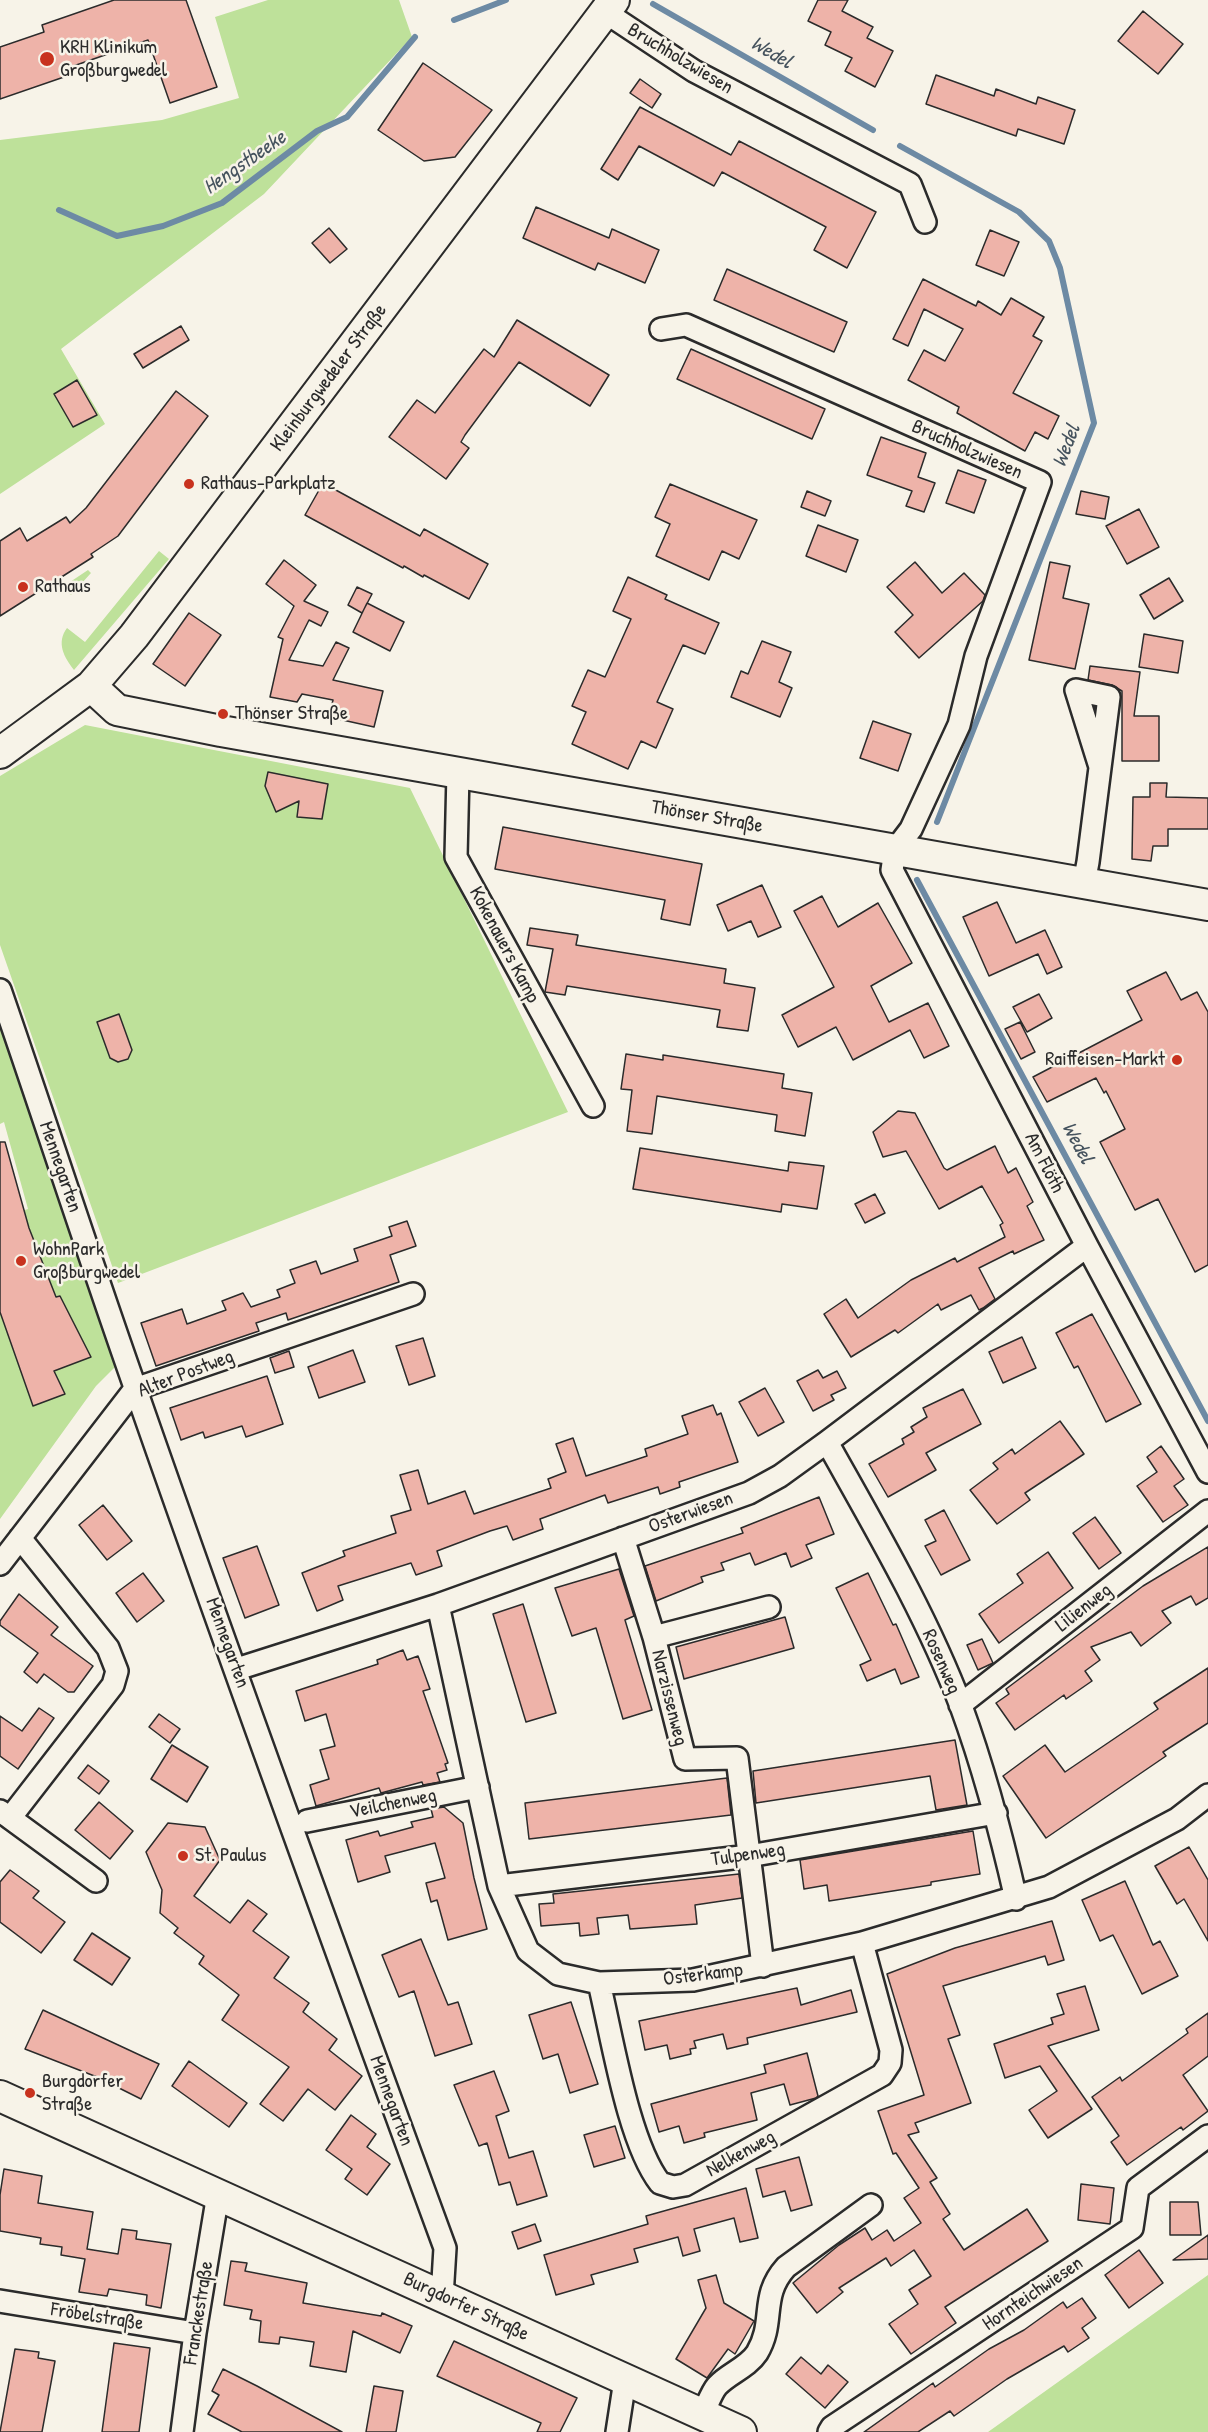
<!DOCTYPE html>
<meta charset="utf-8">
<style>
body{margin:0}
canvas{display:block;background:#f7f3e8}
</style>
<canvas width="1208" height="2432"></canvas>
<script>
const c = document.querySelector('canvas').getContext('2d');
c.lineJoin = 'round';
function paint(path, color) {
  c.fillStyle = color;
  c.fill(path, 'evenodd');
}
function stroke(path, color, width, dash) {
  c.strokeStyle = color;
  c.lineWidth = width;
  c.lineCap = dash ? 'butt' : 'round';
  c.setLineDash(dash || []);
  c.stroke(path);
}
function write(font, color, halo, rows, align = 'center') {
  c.font = font + ' "Patrick Hand",sans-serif';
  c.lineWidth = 5;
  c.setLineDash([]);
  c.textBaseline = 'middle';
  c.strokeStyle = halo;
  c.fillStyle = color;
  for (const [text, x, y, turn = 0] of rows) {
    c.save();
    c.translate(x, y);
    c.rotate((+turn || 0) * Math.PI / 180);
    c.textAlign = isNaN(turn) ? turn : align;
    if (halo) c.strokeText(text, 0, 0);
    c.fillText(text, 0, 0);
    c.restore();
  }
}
paint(new Path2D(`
 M268,0h131l13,37 -148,157 -203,155 44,75 -105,70v-354l162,-20 77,-22 -24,-81z
 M159,551l10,8 -95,111c-10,-13 -18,-27 -7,-42l18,14z
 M88,570l3,3 -20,22 -10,-7z
 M85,725l325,63 158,324 -450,171 -118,-338v-169z
 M0,1020l117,345 -21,21 -96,133v-301l28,-9 -24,-87 -4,2z
 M1208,2275v157h-220z`), '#bee19a');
stroke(new Path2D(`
 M653,4l220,126
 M454,20l52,-20
 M900,146l119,66 30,29 11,27 34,155 -157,399
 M59,210l58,26 46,-10 59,-23 95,-72 30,-14 68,-80
 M917,880l291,541`), '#6d8aa4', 6);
const building = new Path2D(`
 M114,0h72l31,87 -47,16 -22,-63 -86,30 2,7 -64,22v-52l44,-15 -2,-7z
 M818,0h30l-6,11 31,16 -6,11 26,13 -18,36 -30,-16 7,-13 -27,-13 6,-13 -23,-11z
 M1143,11l40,33 -25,30 -40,-33z
 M423,63l69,47 -37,47 -31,4 -46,-31z
 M936,75l58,21 2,-7 40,15 2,-7 37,13 -11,34 -46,-15 -2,7 -90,-32z
 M640,79l21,15 -9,14 -22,-15z
 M640,107l91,48 8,-14 137,71 -29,56 -33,-18 12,-23 -104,-55 -8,14 -75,-40 -21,34 -17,-11z
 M536,207l73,31 3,-9 47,21 -14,33 -47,-20 -3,7 -72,-32z
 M329,228l18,21 -17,14 -18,-20z
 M990,230l29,12 -15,34 -28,-11z
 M727,269l120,53 -13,30 -120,-52z
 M923,279l53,27 2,-5 23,14 10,-17 33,19 -11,19 9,5 -29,52 46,23 -11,23 -13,-7 -10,19 -68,-38 2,-6 -51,-27 16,-30 21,11 18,-32 -39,-20 -16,37 -15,-7z
 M517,320l92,55 -19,31 -71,-44 -54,73 -4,7 8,6 -23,31 -57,-42 28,-37 18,13 49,-64 10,8z
 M181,326l8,14 -46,28 -9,-14z
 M691,349l134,60 -13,30 -135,-60z
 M77,380l20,35 -24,12 -19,-33z
 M176,391l32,25 -90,120 -27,18 2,3 -93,59v-75l20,-13 7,13 39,-24 4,6 16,-15z
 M881,437l45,16 -8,24 17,6 -11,29 -18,-6 6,-15 -45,-16z
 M958,470l28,10 -12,33 -28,-10z
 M323,483l97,53 4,-7 64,35 -19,35 -45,-24 -1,2 -19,-11 -1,2 -98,-53z
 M670,484l87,36 -18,39 -17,-8 -13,29 -53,-24 14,-32 -15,-7z
 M807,491l24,10 -6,15 -24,-9z
 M1081,491l28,6 -4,22 -29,-5z
 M1139,509l20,38 -32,17 -21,-38z
 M818,525l40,15 -12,32 -40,-16z
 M284,560l32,25 -12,16 24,11 -7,14 -12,-6 -20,40 34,6 13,-24 13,6 -16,32 50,11 -9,36 -45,-10 4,-17 -31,-6 -5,8 -27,-5 13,-58 -5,-2 16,-31 -28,-22z
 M915,562l27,31 22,-20 21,22 -2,6 -64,57 -24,-26 18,-17 -26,-28z
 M1050,562l20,4 -7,32 26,6 -14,65 -46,-9z
 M628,577l39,18 -2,4 54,24 -14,31 -22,-9 -26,57 16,7 -17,39 -15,-7 -13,28 -56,-25 14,-32 -14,-6 16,-36 17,7 26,-58 -18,-8z
 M1169,578l14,23 -29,18 -14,-24z
 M357,587l15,7 -10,19 -14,-8z
 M367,603l37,19 -14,29 -37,-19z
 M189,613l32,22 -36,51 -32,-22z
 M1144,634l39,7 -5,32 -39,-6z
 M762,641l29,11 -12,30 13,6 -12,29 -49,-20 10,-26 7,3z
 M1090,666l50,6 -6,44h25v45h-37v-70l-10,-6 -24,-5z
 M873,721l38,13 -13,37 -38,-13z
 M268,772l60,12 -6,35 -25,-2 2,-16 -23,11 -11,-26z
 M1150,783h17l-1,14 42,1v31h-40v17h-15l-2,15 -19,-2 1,-62h17z
 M503,827l199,37 -12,61 -29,-6 4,-19 -170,-31z
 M762,885l19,42 -23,10 -7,-16 -23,10 -11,-26z
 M822,896l16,31 40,-24 34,60 -41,23 18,36 39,-19 21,43 -25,12 -14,-28 -57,30 -17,-33 -38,20 -16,-32 52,-28 -40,-76z
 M997,902l19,41 29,-13 17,37 -15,7 -9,-20 -49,22 -26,-59z
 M530,928l48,7 -2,10 150,24 -2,14 31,5 -7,43 -31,-4 3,-17 -153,-24 -2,9 -20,-3 8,-43 -26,-4z
 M1166,972l15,28 16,-8 11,20v253l-13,7 -37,-73 -23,11 -35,-68 25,-13 -19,-38 -2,2 -8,-15 -49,24 -14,-25 109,-57 -15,-29z
 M1039,994l13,24 -25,14 -14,-25z
 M119,1014l13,36 -4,9 -10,3 -8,-4 -13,-36z
 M1020,1022l15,30 -14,7 -16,-30z
 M626,1054l37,6v-5l121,19 -2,14 30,5 -7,43 -30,-5 2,-16 -120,-19 -5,38 -25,-3 5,-41 -11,-1z
 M898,1111l17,2 29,55 3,2 48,-24 13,27 8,-5 17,34 -6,4 17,34 -30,14 -1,-3 -34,17 16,31 -12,9 -4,2 -8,-15 -30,15 -3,-6 -40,29 -3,-3 -44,27 -27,-43 22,-15 12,19 53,-38 44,-22 2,4 48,-25 -5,-12 3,-2 -21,-37 -43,23 -33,-58 -23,6 -10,-25z
 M0,1142h5l24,86 27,69 4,-1 31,61 -37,14 11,23 -32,12 -33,-94z
 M640,1148l148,23 1,-9 35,4 -7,43 -35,-5 -1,8 -148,-23z
 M875,1194l10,19 -20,10 -10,-19z
 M407,1221l9,25 -26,9 9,27 -111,38 -2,-7 -30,10 3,8 -103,35 -15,-43 41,-14 5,15 39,-14 -4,-9 21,-8 8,14 29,-10 -3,-7 18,-7 -5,-13 26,-9 5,13 37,-13 -4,-12 38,-13 -3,-9z
 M1092,1314l49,90 -35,18 -28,-56 -4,2 -18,-35z
 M1022,1337l14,31 -33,15 -14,-31z
 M423,1338l12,38 -26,9 -13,-39z
 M353,1350l12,32 -46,16 -11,-31z
 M289,1351l5,16 -19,6 -5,-15z
 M818,1370l5,8 14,-7 9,17 -15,7 3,5 -21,11 -16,-30z
 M267,1376l16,48 -37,13 -4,-11 -37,12 -2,-6 -22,8 -11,-32z
 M765,1388l19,34 -26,14 -19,-34z
 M963,1389l18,35 -55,29 10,17 -48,27 -19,-33 35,-20 -2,-5 12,-7 -3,-5 16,-10 -4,-9z
 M713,1405l4,10 4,-2 17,49 -59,20 1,5 -20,7 -2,-7 -50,16 -3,-8 -65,24 3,10 -30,11 -6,-14 -17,5 -53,20 5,15 -26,9 -5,-12 -73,23 5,14 -26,11 -15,-38 43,-17 -2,-5 53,-18 -5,-17 20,-6 -11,-35 18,-5 10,34 37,-13 9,23 77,-26 -3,-9 18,-7 -10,-28 17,-6 13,38 61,-20 -2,-7 43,-15 -6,-18z
 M1060,1421l24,33 -59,39 5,7 -33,24 -27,-34 28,-21 -5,-6 19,-14 3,5z
 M1161,1446l23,33 -10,7 14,19 -25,17 -26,-36 20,-14 -10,-15z
 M819,1497l15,37 -28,11 6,13 -21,9 -5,-14 -31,12 -5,-12 -29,10 3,7 -23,7 2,5 -47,19 -11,-35 98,-33 -2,-5z
 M103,1505l29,36 -25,19 -28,-35z
 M944,1510l26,50 -29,15 -16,-29 11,-5 -11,-21z
 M1095,1517l26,36 -22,16 -26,-36z
 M257,1546l22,59 -34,13 -22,-60z
 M1208,1547v51l-12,7 -5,-9 -29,15 9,12 -30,23 -10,-14 -40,15 9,13 -15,11 7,10 -26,18 -2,-4 -49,35 -19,-27 13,-9 -3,-5 137,-103z
 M1048,1552l25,36 -74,55 -20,-29 44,-31 -6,-9z
 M619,1569l15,47 -9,4 27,90 -29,9 -27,-91 -24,8 -17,-48z
 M143,1573l21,28 -27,21 -21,-29z
 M868,1573l25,52 3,-1 23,53 -18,7 -6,-15 -28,12 -7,-16 11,-5 -35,-72z
 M19,1594l39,33 -7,8 42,31 -19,26h-6l-24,-18 -7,9 -13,-11 14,-19 -38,-28v-4z
 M523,1604l33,109 -30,9 -33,-108z
 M785,1617l9,31 -110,31 -8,-32z
 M982,1639l11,24 -15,7 -11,-25z
 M403,1650l4,10 11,-4 12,33 -7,2 25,72 -3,1 2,6 -10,3 3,9 -17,3 -1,-3 -41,11 -2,-5 -63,18 -6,-21 19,-6 -9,-29 15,-4 -9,-32 -21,7 -9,-30 82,-27 -1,-4z
 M1208,1668v55l-45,29 3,4 -120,82 -43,-62 42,-31 20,27 93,-63 -4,-6z
 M39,1708l15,10 -36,51 -18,-13v-40l22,15z
 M159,1714l21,15 -10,14 -21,-16z
 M955,1740l12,65 -31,5 -6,-34 -174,27 -3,-32z
 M172,1745l36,22 -21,35 -36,-23z
 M88,1765l21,16 -10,13 -21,-16z
 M727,1778l4,37 -202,24 -4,-36z
 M99,1802l34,29 -23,28 -35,-29z
 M444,1807l19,16 11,55 13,51 -39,11 -11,-40 -6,2 -5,-19 19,-5 -10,-35 -50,13 5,16 -32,10 -12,-42 32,-9 2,5 33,-9 -2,-5 22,-5 -2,-8z
 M168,1823l37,4 15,33 -26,36 36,27 18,-23 19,14 -14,17 36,26 -15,21 35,25 -6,9 34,27 -8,11 33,26 -27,34 -27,-21 -25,32 -23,-17 29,-37 -67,-47 17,-25 -40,-31 5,-8 -30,-23 4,-5 -18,-15 2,-23 -16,-38z
 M973,1831l7,43 -49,8v3l-102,16 -2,-16 -23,4 -4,-29z
 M1189,1847l19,33v61l-24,-42 -7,5 -22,-38z
 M10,1870l29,21 -6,7 32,24 -24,31 -41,-31v-40z
 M739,1874l3,24 -47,7 2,19 -67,5 -2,-14 -31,3 2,16 -19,2 -1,-13 -38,3 -2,-22 15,-1 -1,-9z
 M1125,1881l28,64 7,-4 18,35 -36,18 -29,-59 -13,6 -18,-41z
 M1052,1921l12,39 -16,5 -3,-9 -102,30 17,49 -12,4 23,64 -56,20 4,9 -11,3 29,43 -7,4 20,32 -7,5 21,31 63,-41 21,32 -103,66 11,16 -45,31 -22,-30 29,-20 -9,-14 22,-14 -17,-26 -23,16 -5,-8 -47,30 4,4 -26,21 -24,-30 46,-38 26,-17 7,12 15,-10 7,11 27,-18 -17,-25 15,-10 -23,-35 -3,1 -15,-43 46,-16 -37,-121 68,-26z
 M92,1933l38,25 -18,27 -38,-25z
 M421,1939l27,66 10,-3 14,42 -37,12 -21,-65 -15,6 -17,-42z
 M1085,1986l14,44 -51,16 44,63 -44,29 -19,-28 28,-19 -17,-25 -35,12 -11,-34 59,-20 -2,-6 13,-4 -7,-20z
 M797,1988l4,17 50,-15 6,22 -110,26 1,6 -21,5 -4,-15 -29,7 2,7 -6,1 1,5 -21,5 -3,-14 -22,5 -6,-29z
 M571,2002l27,82 -28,9 -12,-39 -15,5 -14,-44z
 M43,2010l116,54 -18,35 -44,-22 -72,-28z
 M1208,2013v43l-25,19 25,36 -25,19 -2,-3 -54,38 -16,-23 8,-6 -27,-39 28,-20 2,4 66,-48 -2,-4z
 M807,2053l11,43 -2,2 -26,7 -6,-21 -33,9 6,27 -53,13 1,4 -21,6 -5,-17 -20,6 -8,-28 115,-31 -2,-8z
 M189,2061l58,42 -18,24 -57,-41z
 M494,2071l15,40 -13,5 13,42 24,-7 14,45 -30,9 -7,-23 -11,3 -12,-42 -8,3 -25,-61z
 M351,2115l25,19 -9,13 23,17 -23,31 -22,-16 7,-10 -26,-19z
 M615,2126l10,32 -31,9 -10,-32z
 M799,2157l13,48 -21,6 -6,-20 -22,6 -7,-28z
 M4,2169l38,7 -4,27 55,9 -6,37 31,5 4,-25 15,2 -1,8 35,5 -10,64 -15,-3 1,-10 -38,-6 -2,7 -28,-4 6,-33 -24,-4 1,-8 -22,-3 1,-6 -41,-7v-36z
 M1081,2184l33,4 -4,36 -32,-4z
 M746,2188l12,50 -18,4 -6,-24 -40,11 6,22 -17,5 -5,-19 -44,12 4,13 -47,13 3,9 -38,11 -12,-40 104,-31 -2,-8z
 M1170,2202h28l3,33h-31z
 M535,2224l6,17 -23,8 -6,-17z
 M1208,2235v24l-35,1z
 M1139,2250l24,33 -34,25 -24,-33z
 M231,2261l16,2 -2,8 62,12 -4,20 78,13 1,-3 30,13 -12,27 -47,-22 -7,41 -36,-6 4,-24 -34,-5 -1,7 -20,-2 2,-21 -11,-2 2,-9 -28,-5z
 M716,2275l8,28 30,18 -19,33 -7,-5 -21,29 -31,-19 30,-51 -8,-28z
 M1082,2298l14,20 -14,10 7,10 -21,14 -4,-6 -57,33 -53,37 -4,-5 -32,21h-54l69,-49 2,4 54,-38 35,-19 39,-28 4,6z
 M454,2341l123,57 -17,34h-23l4,-9 -104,-47z
 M114,2343l36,5 -11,84h-37z
 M15,2349l24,3 -1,6 17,3 -13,71h-42z
 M801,2357l20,17 7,-9 20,17 -23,26 -39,-34z
 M223,2369l34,17 85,46h-100l-34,-18 11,-19 -7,-4z
 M374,2386l29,5 -7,41h-30z`);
paint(building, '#eeb3a9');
stroke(building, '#2b2b2b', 1.5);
const street = new Path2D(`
 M605,12l89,59 216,113 15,38
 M661,329l25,-4 354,157 -64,174 -17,69 -48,104 -16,21 -3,20 195,376 121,226
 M458,773l-2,84 137,249
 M1084,883l4,-21 21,-165 -33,-7 24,77
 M0,990c46,133 89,267 136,400 100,287 204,572 309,858l-3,49
 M827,1442c48,86 99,172 134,264 23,63 40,127 55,193
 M623,1538l31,99 31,122 52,-1 26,208
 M0,1564l135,-175 278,-95
 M438,1605l61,281 29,65 30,23 41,9 94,-3 169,-37 187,-56 128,-68 31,-24
 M654,1637l115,-30
 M237,1669l201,-64 311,-112 31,-17 47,-34 260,-196
 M960,1705l248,-194
 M0,1811l10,7 103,-133 4,-14 -9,-23 -88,-110
 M10,1818l86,63
 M307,1821l171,-34
 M499,1886l250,-30 247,-43
 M599,1983c13,53 29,159 61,200l13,4 12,-2 197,-110 8,-12 1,-13 -29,-107
 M0,2301l195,32
 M702,2415c5,-9 9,-22 15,-29 12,-13 30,-18 40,-33 19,-32 2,-56 29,-86l85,-62
 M182,2432l13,-99 23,-139
 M617,2432l8,-52
 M829,2432l3,-5 300,-199 6,-40 70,-52`);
const secondary = new Path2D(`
 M91,686l26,24 104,21 987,174
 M0,753l91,-67 43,-50 480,-636
 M0,2096l741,336`);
stroke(street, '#2b2b2b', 26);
stroke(secondary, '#2b2b2b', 34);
stroke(street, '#f7f3e8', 21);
stroke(secondary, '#f7f3e8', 30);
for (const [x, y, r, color] of [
 [47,59,8,"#c8321e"],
 [189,484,6,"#c8321e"],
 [23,587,6,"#c8321e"],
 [223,714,6,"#c8321e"],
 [1177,1060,6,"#c8321e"],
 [21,1261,6,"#c8321e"],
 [183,1856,6,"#c8321e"],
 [30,2093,6,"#c8321e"]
]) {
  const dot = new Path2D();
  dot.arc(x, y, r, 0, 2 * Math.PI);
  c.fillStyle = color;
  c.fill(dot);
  stroke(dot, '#f7f3e8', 2);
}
write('20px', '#2b2b2b', '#f7f3e8', [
 ["KRH Klinikum",60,48],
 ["Großburgwedel",60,71],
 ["Rathaus-Parkplatz",201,484],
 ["Rathaus",35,587],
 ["Thönser Straße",235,714],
 ["Raiffeisen-Markt",1165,1060,"right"],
 ["WohnPark",33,1250],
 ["Großburgwedel",33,1273],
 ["St. Paulus",195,1856],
 ["Burgdorfer",42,2082],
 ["Straße",42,2105]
], 'left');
write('20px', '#2b2b2b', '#f7f3e8', [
 ["Bruchholzwiesen",680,59,31],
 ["Kleinburgwedeler Straße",329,378,-53],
 ["Bruchholzwiesen",967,450,24],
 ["Thönser Straße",707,817,10],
 ["Kokenauers Kamp",504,945,62],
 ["Am Flöth",1044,1163,63],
 ["Mennegarten",60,1167,71],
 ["Alter Postweg",186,1374,-21],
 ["Osterwiesen",691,1513,-20],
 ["Lilienweg",1084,1608,-38],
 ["Mennegarten",227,1643,70],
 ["Rosenweg",941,1662,66],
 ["Narzissenweg",669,1698,76],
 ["Veilchenweg",393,1804,-11],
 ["Tulpenweg",748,1855,-8],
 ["Osterkamp",703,1975,-7],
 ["Mennegarten",391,2101,70],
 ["Nelkenweg",741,2154,-29],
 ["Hornteichwiesen",1033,2294,-34],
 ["Burgdorfer Straße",466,2307,25],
 ["Franckestraße",199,2313,-81],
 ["Fröbelstraße",97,2317,9]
]);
write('italic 21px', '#46535e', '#f7f3e8', [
 ["Wedel",771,53,30],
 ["Hengstbeeke",245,163,-35],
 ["Wedel",1067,446,-69],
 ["Wedel",1077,1143,62]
]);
</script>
